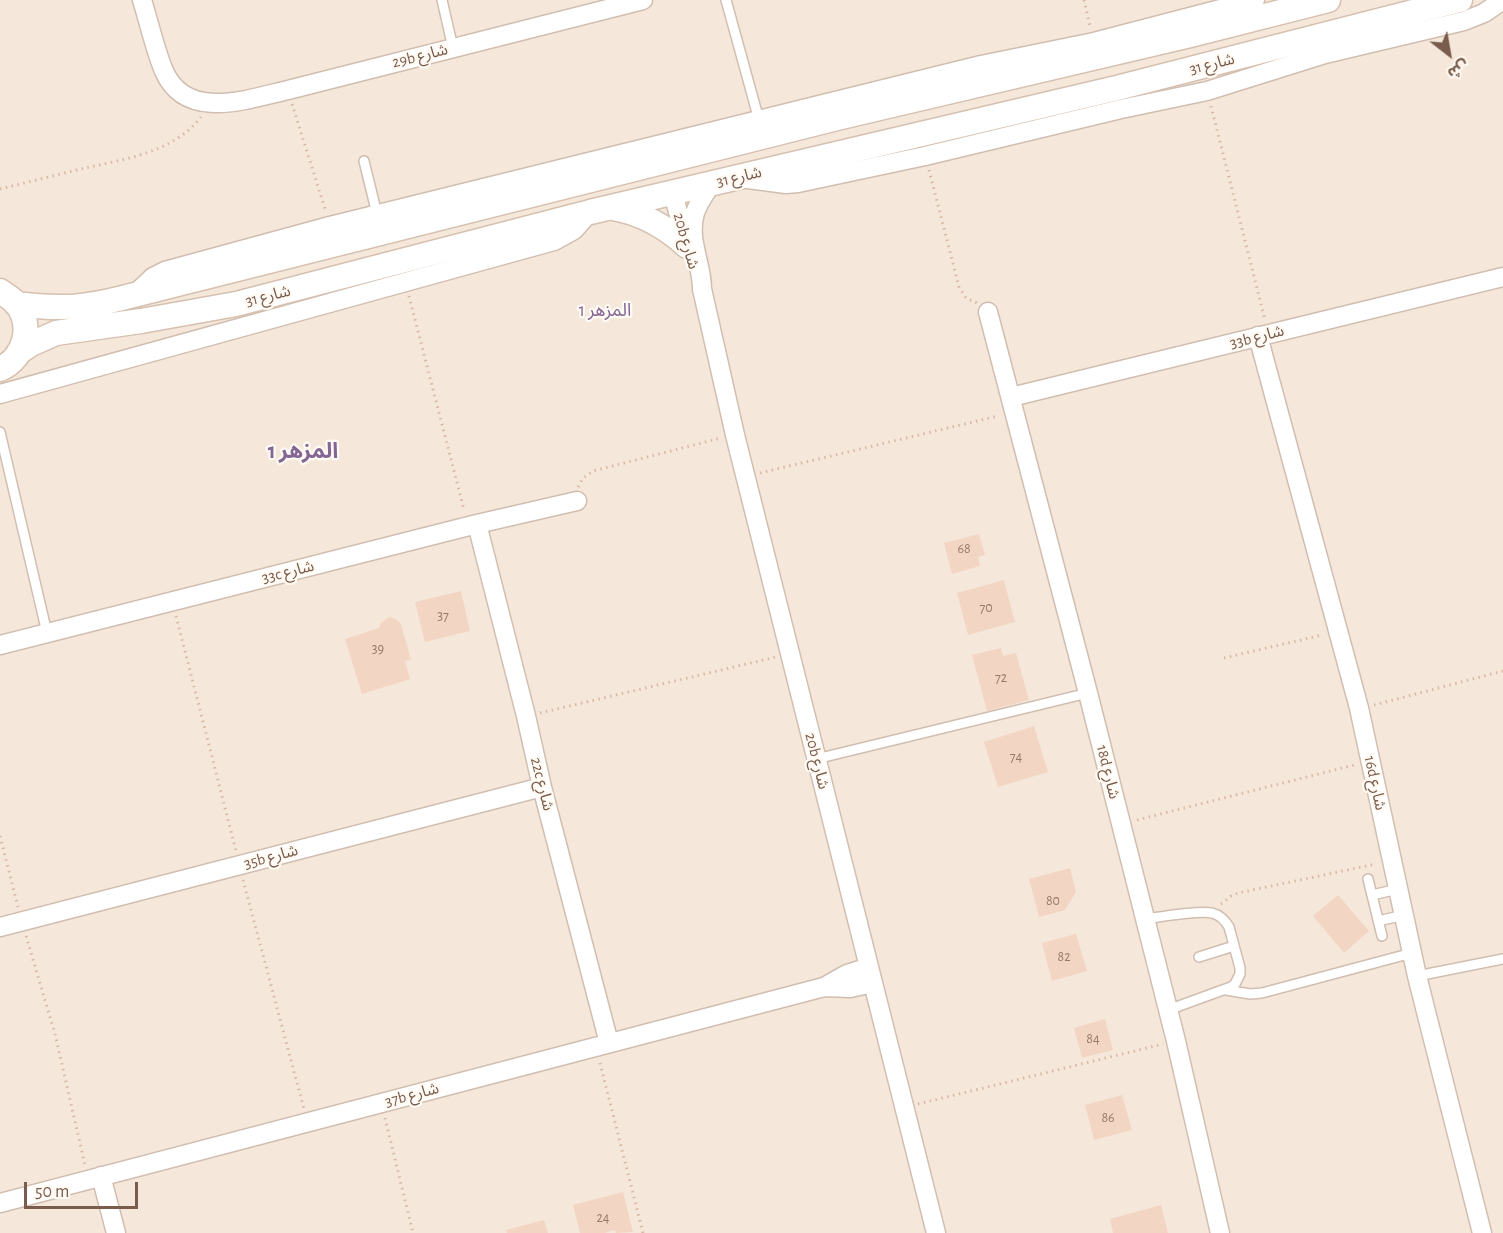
<!DOCTYPE html>
<meta charset="utf-8">
<style>
body{margin:0}
#map{position:relative;width:1503px;height:1233px;overflow:hidden;background:#fdf6ec;font-family:"Alegreya Sans","Noto Sans Arabic",sans-serif}
canvas{display:block}
.north{position:absolute;left:1419px;top:24px;width:60px;height:60px;-webkit-text-stroke:4px #fffaf3;paint-order:stroke;rotate:149deg;font-size:16px;font-weight:700;line-height:24px;text-align:center;color:#7a5c4d}
.north::after{content:'';display:block;margin:auto;width:21px;height:27px;background:#7a5c4d;clip-path:polygon(50% 0,100% 100%,50% 72%,0 100%)}
.scale{position:absolute;left:24px;top:1182px;width:114px;height:27px;box-sizing:border-box;border:3px solid #7a5c4d;border-top:0;padding-left:8px;font-size:18px;line-height:21px;white-space:nowrap;color:#7a5c4d;-webkit-text-stroke:4px #fffaf3;paint-order:stroke}
</style>
<div id="map">
<canvas width="1503" height="1233"></canvas>
<div class="north">ش</div>
<div class="scale">50 m</div>
</div>
<script>
const c = document.querySelector('canvas').getContext('2d');
c.lineJoin = 'round';
function paint(path, color) {
  c.fillStyle = color;
  c.fill(path, 'evenodd');
}
function stroke(path, color, width, dash) {
  c.strokeStyle = color;
  c.lineWidth = width;
  c.lineCap = dash ? 'butt' : 'round';
  c.setLineDash(dash || []);
  c.stroke(path);
}
function write(font, color, halo, rows, align = 'center') {
  c.font = font + ' "Alegreya Sans","Noto Sans Arabic",sans-serif';
  c.lineWidth = 4.5;
  c.setLineDash([]);
  c.textBaseline = 'middle';
  c.strokeStyle = halo;
  c.fillStyle = color;
  for (const [text, x, y, turn = 0] of rows) {
    c.save();
    c.translate(x, y);
    c.rotate((+turn || 0) * Math.PI / 180);
    c.textAlign = isNaN(turn) ? turn : align;
    if (halo) c.strokeText(text, 0, 0);
    c.fillText(text, 0, 0);
    c.restore();
  }
}
paint(new Path2D(`
 M0,0h1503v1233h-1503z`), '#f5e8da');
paint(new Path2D(`
 M979,534l6,21 -7,2 2,9 -28,8 -8,-31z
 M1004,580l11,42 -47,13 -11,-42z
 M461,591l9,40 -45,11 -10,-40z
 M389,617l7,2 5,5 10,36 -6,1 5,18 -48,15 -17,-55 34,-11 1,-4z
 M1001,648l2,8 13,-3 13,47 -42,11 -15,-56z
 M1034,726l14,46 -50,15 -14,-45z
 M1070,868l6,24 -11,18 -26,7 -10,-38z
 M1338,895l31,36 -25,22 -31,-37z
 M1076,934l11,37 -35,10 -10,-38z
 M1105,1019l8,31 -31,8 -8,-30z
 M1122,1095l10,35 -38,10 -9,-35z
 M623,1192l10,40 -17,1 -1,-3 -10,3h-25l-7,-28z
 M1161,1205l7,28h-55l-3,-14z
 M544,1220l4,13h-41l-1,-3z`), '#f3d5c3');
const lane = new Path2D(`
 M442,0l11,48
 M726,0l33,120
 M364,161l13,53
 M0,432l47,201
 M816,759l272,-66
 M1368,879l14,57
 M1372,895l26,-6
 M1145,919c15,-2 53,-9 67,-6 8,2 13,7 17,14l11,41v6l-5,10 -4,3 -63,23
 M1378,921l26,-6
 M1199,957l35,-11
 M1417,976l86,-17
 M1226,990l24,4 12,-1 150,-40`);
const street = new Path2D(`
 M142,0c7,22 13,50 22,71 22,51 84,28 124,19l355,-90
 M748,179l38,5 12,-1 127,-27 196,-47 86,-18 118,-37 139,-33 20,-8 19,-13
 M711,184c-5,9 -13,19 -16,29 -8,26 7,50 7,76l33,146 201,798
 M673,193l13,49
 M135,294l18,-17 12,-6 165,-45 651,-161 113,-23 161,-42
 M988,312l100,381 88,348 44,192
 M1258,336l101,372 58,268 65,257
 M0,394l554,-153 20,-11 16,-18
 M1011,397l492,-120
 M477,524l49,192 16,71 67,256
 M0,645l477,-121 100,-23
 M0,927l542,-140
 M824,987l26,1 23,-5
 M101,1176l15,57
 M0,1203l824,-216 23,-13 22,-7`);
const secondary = new Path2D(`
 M613,208c29,5 52,18 74,38
 M0,291c6,4 11,7 16,12 18,22 9,55 -16,66
 M16,304c24,3 48,5 72,1 15,-2 31,-6 46,-10l707,-178 349,-82 138,-35
 M19,352l12,-8 25,-11 85,-12 95,-17 354,-92 527,-124 343,-88`);
stroke(lane, '#d1beb0', 12);
stroke(street, '#d1beb0', 21);
stroke(secondary, '#d6c0b0', 27);
stroke(new Path2D(`
 M1084,0l6,26
 M292,104l34,108
 M1211,106l54,214
 M929,170l30,117 7,11 11,5
 M0,189c28,-7 57,-14 85,-21 41,-9 89,-16 116,-51
 M409,296l55,214
 M760,473l238,-57
 M578,487l5,-9 10,-7 128,-33
 M176,616l60,235
 M1224,658l98,-23
 M1374,705l129,-34
 M540,713l236,-56
 M1137,820l217,-55
 M0,836l18,71
 M243,880l61,229
 M1221,904l10,-8 7,-3 138,-29
 M26,936l29,98 30,131
 M600,1063l43,170
 M918,1104l245,-60
 M385,1118l28,115`), '#d9b8a5', 3, [1.5, 4.5]);
stroke(lane, '#fff', 9);
stroke(street, '#fff', 18);
stroke(secondary, '#fff', 24);
write('14px', '#987a6a', null, [
 ["68",964,549],
 ["70",986,608],
 ["37",443,616],
 ["39",378,649],
 ["72",1001,678],
 ["74",1016,757],
 ["80",1053,901],
 ["82",1064,957],
 ["84",1093,1039],
 ["86",1108,1118],
 ["24",603,1218]
]);
write('16px', '#7a5c4d', '#fffaf3', [
 ["29b شارع",420,56,-14],
 ["شارع 31",1212,64,-14],
 ["شارع 31",739,177,-13],
 ["20b شارع",686,241,74],
 ["شارع 31",268,296,-14],
 ["33b شارع",1257,337,-14],
 ["33c شارع",288,572,-14],
 ["20b شارع",817,761,76],
 ["18d شارع",1108,772,76],
 ["16d شارع",1375,783,78],
 ["22c شارع",542,784,76],
 ["35b شارع",271,857,-15],
 ["37b شارع",412,1095,-15]
]);
write('18px', '#846695', '#fffaf3', [
 ["المزهر 1",605,311]
]);
write('bold 22px', '#846695', '#fffaf3', [
 ["المزهر 1",303,451]
]);
</script>
